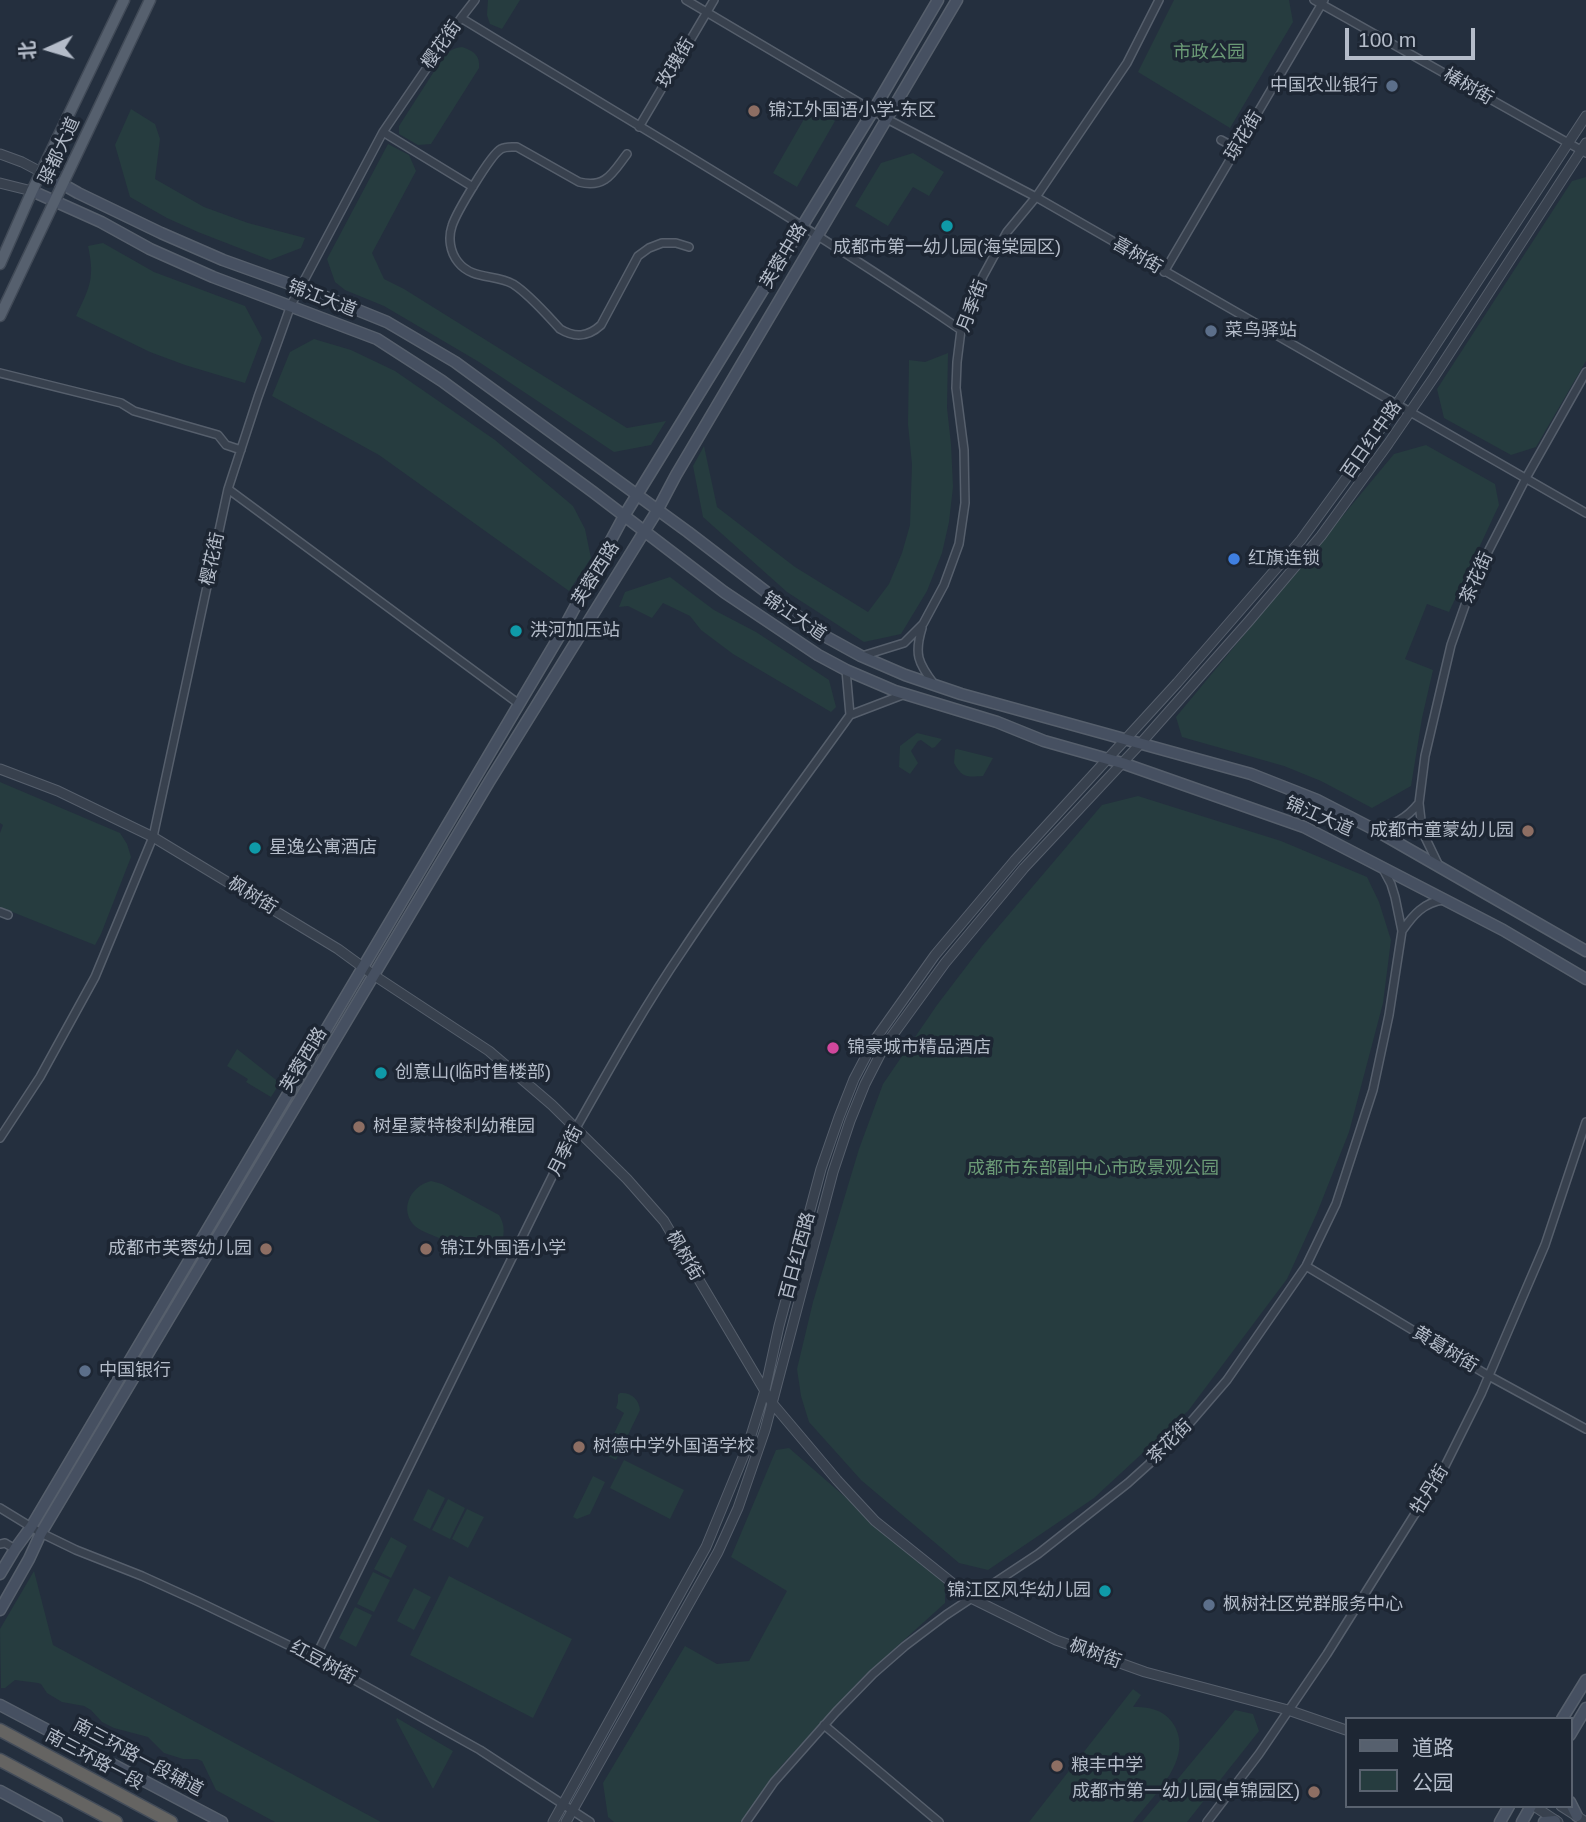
<!DOCTYPE html>
<meta charset="utf-8">
<style>
body{margin:0}
#map{position:relative;width:1586px;height:1822px;overflow:hidden;background:#242f3e;font-family:Arial,"Noto Sans SC",sans-serif}
canvas{display:block}
.legend{position:absolute;left:1345px;top:1717px;width:228px;height:91px;box-sizing:border-box;background:#1d2633;border:2px solid #59626f;margin:0;padding:9px 12px;list-style:none;font-size:21px;color:#b4bcc9}
.legend li{display:flex;align-items:center;gap:14px;height:35px}
.legend b{width:35px;border:2px solid #59626f}
.north{position:absolute;left:14px;top:14px;width:70px;height:70px;-webkit-text-stroke:5px #1d2633;paint-order:stroke;rotate:266deg;font-size:19px;font-weight:700;line-height:28px;text-align:center;color:#b4bcc9}
.north::after{content:'';display:block;margin:auto;width:24px;height:32px;background:#b4bcc9;clip-path:polygon(50% 0,100% 100%,50% 72%,0 100%)}
.scale{position:absolute;left:1345px;top:28px;width:130px;height:32px;box-sizing:border-box;border:4px solid #b4bcc9;border-top:0;padding-left:9px;font-size:21px;line-height:24px;white-space:nowrap;color:#b4bcc9;-webkit-text-stroke:5px #1d2633;paint-order:stroke}
</style>
<div id="map">
<canvas width="1586" height="1822"></canvas>
<ul class="legend">
<li><b style="height:9px;background:#56606e"></b>道路</li>
<li><b style="height:19px;background:#263c3f"></b>公园</li>
</ul>
<div class="north">北</div>
<div class="scale">100 m</div>
</div>
<script>
const c = document.querySelector('canvas').getContext('2d');
c.lineJoin = 'round';
function paint(path, color) {
  c.fillStyle = color;
  c.fill(path, 'evenodd');
}
function stroke(path, color, width, dash) {
  c.strokeStyle = color;
  c.lineWidth = width;
  c.lineCap = dash ? 'butt' : 'round';
  c.setLineDash(dash || []);
  c.stroke(path);
}
function write(font, color, halo, rows, align = 'center') {
  c.font = font + ' Arial,"Noto Sans SC",sans-serif';
  c.lineWidth = 7;
  c.setLineDash([]);
  c.textBaseline = 'middle';
  c.strokeStyle = halo;
  c.fillStyle = color;
  for (const [text, x, y, turn = 0] of rows) {
    c.save();
    c.translate(x, y);
    c.rotate((+turn || 0) * Math.PI / 180);
    c.textAlign = isNaN(turn) ? turn : align;
    if (halo) c.strokeText(text, 0, 0);
    c.fillText(text, 0, 0);
    c.restore();
  }
}
paint(new Path2D(`
 M488,0h32l-18,29 -12,-5 -3,-9z
 M1174,0h115l4,22 -63,106 -92,-56z
 M462,47c12,4 18,8 17,21l-48,76 -13,1 -19,-11v-8l43,-67c6,-8 11,-11 20,-12z
 M811,107l24,14 -38,66 -24,-14z
 M131,109l24,15 5,15 -5,40 49,28 44,16 57,15 -4,10 -31,12 -72,-28 -31,-14 -37,-21 -15,-52z
 M388,144l21,11 7,16 -44,82 12,26 20,10 223,139 39,-7 -15,24 -37,7 -135,-90 -95,-56 -39,-16 -10,-8 -8,-23z
 M913,153l31,19 -15,24 -16,-9 -25,39 -33,-20 26,-43z
 M1586,177v184l-50,86 -25,8 -67,-37 -7,-29 135,-208z
 M103,243l51,29 91,34 17,32 -17,45 -60,-18 -35,-13 -74,-36c14,-29 19,-38 12,-70z
 M314,339l37,11 44,21 100,69 78,66 12,23 6,29 -22,33 -190,-136 -107,-59 18,-44z
 M948,353l-1,55 4,36 2,43 -4,35 -7,31 -15,38 -26,43 -37,8 -77,-50 -84,-75 -10,-51 11,-20 13,61 78,60 73,45 21,-28 13,-31 8,-28 2,-61 -4,-40 1,-64 16,2z
 M1426,445l69,39 4,21 -50,107 -22,-8 -22,55 28,11 -11,48 -11,68 -39,22 -51,-27 -37,-15 -102,-29 -6,-20 218,-263z
 M670,577l44,33 42,22 73,48 7,27 -5,5 -98,-58 -32,-24 -11,-14 -27,-13 -11,15 -24,-12 -9,1 6,-15z
 M917,733l25,6 -7,8 -3,1 -11,-8 -3,1 -7,10 7,12 -8,11 -11,-7 1,-21z
 M957,749l36,9 -10,18c-16,1 -21,2 -29,-13l1,-13z
 M0,782l120,51 7,11 4,13 -30,77 -6,11 -95,-38v-74l3,-8 -3,-2z
 M1138,796l143,45 86,36 12,25 12,38 -8,63 -34,129 -32,81 -30,66 -99,132 -94,87 -106,72 -29,-7 -98,-83 -52,-58 -8,-26 -4,-27 16,-67 46,-153 24,-65 54,-79 45,-59 120,-141z
 M237,1049l43,34 -9,14 -25,-15 2,-3 -21,-13z
 M431,1181l11,3 57,31c5,8 6,17 3,26 -11,29 -44,7 -61,-2 -8,-4 -18,-7 -25,-12 -18,-16 -6,-41 15,-46z
 M620,1393c11,-1 19,6 20,17l-24,50 -12,-6 20,-41 -8,-5 2,-6v-7z
 M789,1448l156,136v19l-82,74 -81,88 -40,57h-128l-6,-5 -5,-34 82,-137 32,18 32,-3 38,-70 -56,-34 45,-107z
 M624,1460l60,30 -14,29 -60,-31z
 M593,1476l12,6 -15,32 -13,5 -4,-2z
 M428,1489l17,9 -15,31 -17,-9z
 M448,1499l17,9 -15,31 -18,-9z
 M467,1509l17,8 -16,31 -16,-9z
 M391,1537l16,9 -16,32 -17,-9z
 M34,1571l19,74 328,177h-106l-59,-32 -14,-29 -5,-2h-14l-19,-6 -16,-16 -34,-9 -12,-6 -11,-12 -7,-4 -22,-4 -15,-9 -6,-9 -3,-1 -23,-3 -10,8h-4l-1,-59z
 M373,1572l17,8 -16,32 -17,-8z
 M449,1576l123,63 -39,79 -123,-63z
 M414,1588l17,9 -17,33 -17,-9z
 M355,1607l17,8 -16,32 -17,-9z
 M1133,1689l8,6 -8,12c16,0 29,2 39,15 25,35 -19,74 -39,100h-104z
 M1235,1710l18,4 6,17 -72,91h-45z
 M397,1718l56,33 -20,38 -37,-69z`), '#263c3f');
const minor = new Path2D(`
 M686,0l201,119 149,78 550,316
 M1314,0l272,153
 M461,18c167,102 338,201 500,312
 M639,127l75,-127
 M383,132l90,55
 M1221,140l15,8
 M627,154c-14,18 -21,35 -48,28l-62,-35c-5,0 -11,-1 -16,2 -10,5 -45,64 -49,77 -4,12 -2,26 6,36 14,18 37,12 55,22 16,10 34,31 47,45 15,9 28,8 41,-4l37,-69 11,-8 13,-5h14l13,4
 M1164,272l160,-272
 M0,373l121,30 13,8 84,24 8,10 15,5
 M228,489l291,215
 M922,628c-8,26 -4,35 12,56
 M862,656l42,-13 19,-19 21,-39 15,-41 6,-41 -1,-53 -8,-62 1,-26 4,-32 22,-54 24,-44 29,-35 91,-134 32,-63
 M850,715l55,-21
 M1373,827c20,-1 33,-8 46,-24
 M1438,864l-13,-27 -4,-17 -2,-17 6,-47 26,-111 24,-68 51,-99 60,-106
 M0,912l8,3
 M1402,931c11,-16 22,-29 42,-31
 M0,1138l40,-61 55,-100 58,-140 75,-348 30,-92 33,-92 92,-173 78,-114 14,-18
 M1306,1266l183,110 97,53
 M0,1508l41,25 35,17 66,26 57,26 116,56 165,92 110,72
 M0,1544l5,-1 10,6
 M315,1658l261,-530c34,-60 68,-121 107,-178 53,-80 111,-157 167,-235l-4,-45
 M824,1725l115,97
 M746,1822l28,-40 62,-70 37,-38 32,-28 41,-31 92,-61 90,-71 31,-28 30,-31 38,-44 79,-114 30,-62 37,-114 16,-75 13,-84 -7,-34 -4,-13 -8,-15
 M1207,1822l52,-68 68,-100 118,-188 36,-72 64,-149 41,-123`);
const tertiary = new Path2D(`
 M0,154l22,8 19,10
 M0,183l32,8
 M0,769l58,22 95,46 185,112 37,27 114,75 63,54 75,74 37,42 108,182 65,77 38,41 96,77 85,42 89,32 143,38 58,20
 M1534,1806l24,16
 M1561,1806l25,16
 M553,1822l153,-275 42,-102 17,-55 14,-64 42,-157 18,-52 15,-38 20,-38 61,-86 80,-95 162,-177 124,-143 65,-89 220,-335
 M566,1822l152,-270 20,-44 27,-78 68,-258 17,-51 15,-37 19,-37 61,-84 79,-95 117,-125 108,-122 72,-85 67,-92 46,-67 152,-234`);
const secondary = new Path2D(`
 M41,172l37,21 83,40 62,27 100,36 64,26 68,40 233,170 133,102 40,22 44,19 56,19 290,80 66,26 60,31 209,120
 M32,191l69,31 49,27 63,28 164,62 65,42 151,111 131,100 94,63 28,15 49,21 102,31 47,19 78,22 182,64 199,103 83,49
 M0,1574l15,-25 16,-22 529,-892 64,-119 249,-405 65,-111
 M0,1610l29,-51 12,-26 448,-751 168,-271 19,-36 281,-475
 M0,1705l222,117
 M1562,1719l24,-39
 M1570,1735l16,-27
 M0,1791l57,31
 M1570,1802l7,14
 M1500,1822l9,-16
 M1522,1822l9,-16
 M1544,1822l11,-1`);
const primary = new Path2D(`
 M0,264l32,-73 92,-191
 M0,316l150,-316`);
const trunk = new Path2D(`
 M0,1730l171,92
 M0,1760l116,62`);
stroke(minor, '#565f6c', 10);
stroke(tertiary, '#565f6c', 11);
stroke(secondary, '#565f6c', 13);
stroke(primary, '#414a57', 13);
stroke(trunk, '#434c59', 15);
stroke(minor, '#38414e', 7);
stroke(tertiary, '#38414e', 9);
stroke(secondary, '#465061', 10);
stroke(primary, '#56606e', 10);
stroke(trunk, '#656462', 12);
for (const [x, y, r, color] of [
 [1392,86,7,"#5c6f8a"],
 [754,111,7,"#8d6e63"],
 [947,226,7,"#0f9aa8"],
 [1211,331,7,"#5c6f8a"],
 [1234,559,7,"#3f7fe0"],
 [516,631,7,"#0f9aa8"],
 [1528,831,7,"#8d6e63"],
 [255,848,7,"#0f9aa8"],
 [833,1048,7,"#d1479c"],
 [381,1073,7,"#0f9aa8"],
 [359,1127,7,"#8d6e63"],
 [266,1249,7,"#8d6e63"],
 [426,1249,7,"#8d6e63"],
 [85,1371,7,"#5c6f8a"],
 [579,1447,7,"#8d6e63"],
 [1105,1591,7,"#0f9aa8"],
 [1209,1605,7,"#5c6f8a"],
 [1057,1766,7,"#8d6e63"],
 [1314,1792,7,"#8d6e63"]
]) {
  const dot = new Path2D();
  dot.arc(x, y, r, 0, 2 * Math.PI);
  c.fillStyle = color;
  c.fill(dot);
  stroke(dot, '#1d2633', 2.5);
}
write('18px', '#b4bcc9', '#1d2633', [
 ["樱花街",442,45,-55],
 ["玫瑰街",676,63,-59],
 ["椿树街",1468,87,30],
 ["琼花街",1244,136,-59],
 ["驿都大道",60,151,-65],
 ["芙蓉中路",784,256,-59],
 ["喜树街",1137,256,30],
 ["锦江大道",322,299,21],
 ["月季街",973,306,-69],
 ["百日红中路",1372,440,-55],
 ["樱花街",213,559,-78],
 ["芙蓉西路",596,574,-58],
 ["茶花街",1477,578,-66],
 ["锦江大道",794,617,34],
 ["锦江大道",1319,817,24],
 ["枫树街",252,896,32],
 ["芙蓉西路",304,1060,-59],
 ["月季街",566,1151,-63],
 ["枫树街",684,1256,60],
 ["百日红西路",798,1256,-75],
 ["黄葛树街",1445,1350,31],
 ["茶花街",1170,1442,-45],
 ["牡丹街",1430,1490,-58],
 ["枫树街",1095,1654,20],
 ["红豆树街",323,1663,28],
 ["南三环路一段辅道",138,1758,28],
 ["南三环路一段",94,1760,28]
]);
write('18px', '#6b9a76', '#1d2633', [
 ["市政公园",1209,53],
 ["成都市东部副中心市政景观公园",1093,1169]
]);
write('18px', '#b4bcc9', '#1d2633', [
 ["中国农业银行",1378,86,"right"],
 ["锦江外国语小学-东区",768,111],
 ["成都市第一幼儿园(海棠园区)",947,248,"center"],
 ["菜鸟驿站",1225,331],
 ["红旗连锁",1248,559],
 ["洪河加压站",530,631],
 ["成都市童蒙幼儿园",1514,831,"right"],
 ["星逸公寓酒店",269,848],
 ["锦豪城市精品酒店",847,1048],
 ["创意山(临时售楼部)",395,1073],
 ["树星蒙特梭利幼稚园",373,1127],
 ["成都市芙蓉幼儿园",252,1249,"right"],
 ["锦江外国语小学",440,1249],
 ["中国银行",99,1371],
 ["树德中学外国语学校",593,1447],
 ["锦江区风华幼儿园",1091,1591,"right"],
 ["枫树社区党群服务中心",1223,1605],
 ["粮丰中学",1071,1766],
 ["成都市第一幼儿园(卓锦园区)",1300,1792,"right"]
], 'left');
</script>
